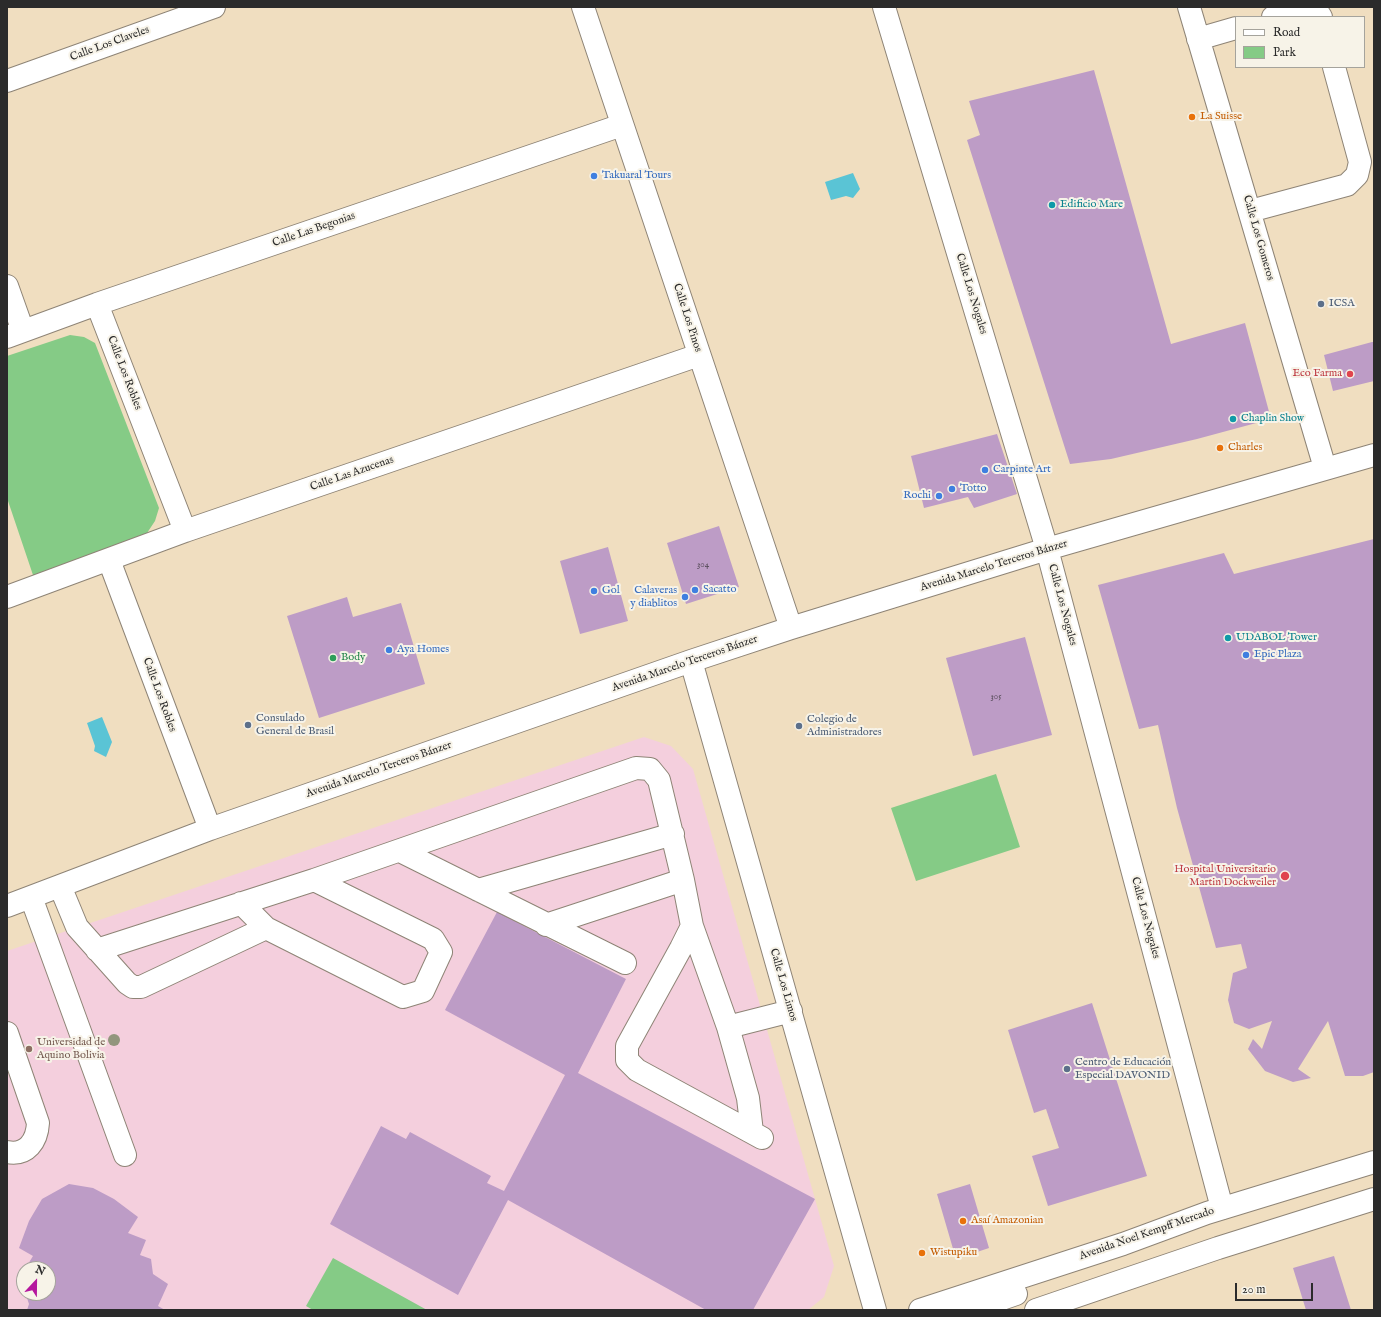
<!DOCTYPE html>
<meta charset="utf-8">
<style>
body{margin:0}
#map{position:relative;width:1381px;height:1317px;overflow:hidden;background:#f0dec0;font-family:"IM FELL English",serif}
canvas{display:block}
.frame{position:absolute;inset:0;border:8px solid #2b2b2b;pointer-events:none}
.legend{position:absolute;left:1235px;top:16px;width:130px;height:52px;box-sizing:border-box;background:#f7f3e8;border:1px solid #a5a39c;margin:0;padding:5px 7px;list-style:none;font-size:12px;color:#2b2b2b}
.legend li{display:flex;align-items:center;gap:8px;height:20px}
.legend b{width:20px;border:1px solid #a5a39c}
.north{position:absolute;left:16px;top:1261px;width:40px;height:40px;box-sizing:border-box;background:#f7f3e8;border:1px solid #a5a39c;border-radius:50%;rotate:22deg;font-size:11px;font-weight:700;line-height:16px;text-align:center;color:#2b2b2b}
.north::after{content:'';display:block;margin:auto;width:14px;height:18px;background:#b5179e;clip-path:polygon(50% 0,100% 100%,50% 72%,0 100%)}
.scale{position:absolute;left:1235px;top:1283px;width:78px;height:18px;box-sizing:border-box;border:2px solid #2b2b2b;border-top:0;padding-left:5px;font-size:12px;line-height:14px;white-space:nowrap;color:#2b2b2b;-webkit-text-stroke:3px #f7f3e8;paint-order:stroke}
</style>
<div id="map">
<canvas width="1381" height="1317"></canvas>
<div class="frame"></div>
<ul class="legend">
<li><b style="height:5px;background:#fff"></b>Road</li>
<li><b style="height:11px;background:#85cb86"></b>Park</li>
</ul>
<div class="north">N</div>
<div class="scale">20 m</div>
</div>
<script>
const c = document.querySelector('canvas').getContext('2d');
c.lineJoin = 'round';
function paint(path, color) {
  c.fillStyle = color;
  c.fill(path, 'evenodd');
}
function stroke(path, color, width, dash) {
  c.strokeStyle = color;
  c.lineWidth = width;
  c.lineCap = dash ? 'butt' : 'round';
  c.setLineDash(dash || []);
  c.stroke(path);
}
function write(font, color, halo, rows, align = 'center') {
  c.font = font + ' "IM FELL English",serif';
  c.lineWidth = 4;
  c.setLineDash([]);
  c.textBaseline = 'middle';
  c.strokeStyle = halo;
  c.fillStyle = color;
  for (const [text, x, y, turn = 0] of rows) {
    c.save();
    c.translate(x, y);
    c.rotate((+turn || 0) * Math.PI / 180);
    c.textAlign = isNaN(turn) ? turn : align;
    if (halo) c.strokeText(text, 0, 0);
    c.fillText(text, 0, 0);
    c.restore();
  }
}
paint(new Path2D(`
 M644,737l27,9 22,23 141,497 -10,31 -16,13h-801v-359zM24,1269h24v24h-24z`), '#f4cfdd');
paint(new Path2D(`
 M70,335l14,2 11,6 64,165 -4,13 -8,12 -113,45 -27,-80v-142z
 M996,774l24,73 -104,34 -25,-73z
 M333,1258l94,52h-114l-7,-4z`), '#85cb86');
paint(new Path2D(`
 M853,173l7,16 -7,9 -7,-2 -15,4 -6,-18z
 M102,717l10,25 -6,15 -12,-6 1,-5 -8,-23z`), '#5ac4d5');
paint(new Path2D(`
 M1094,70l77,274 74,-21 26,96 -74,20 -86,20 -41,5 -103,-324 13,-5 -11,-34z
 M1372,342h2v39l-41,10 -9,-36z
 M997,434l20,60 -43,14 -6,-11 -44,11 -13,-52z
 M719,526l20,61 -53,17 -19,-61z
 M1374,539v533l-11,4h-18l-17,-55 -30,48 13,9 -18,4 -28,-11 -17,-22 5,-10 9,10 10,-28 -23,8 -15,-6 -6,-23 5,-27 14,-5 -6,-24 -25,4 -39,-140 -19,-83 -19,4 -41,-144 126,-32 10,21z
 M608,547l20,74 -48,13 -20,-73z
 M347,597l6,20 48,-14 24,81 -106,34 -32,-102z
 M1025,637l27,98 -79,21 -27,-98z
 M497,912l129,67 -48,94 237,126 -62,111h-47l-198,-110 -50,95 -128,-71 51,-98 25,13 4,-7 81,44 -4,7 17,8 61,-116 -120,-65z
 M1092,1003l55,173 -99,30 -16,-50 27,-8 -13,-39 -12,4 -26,-83z
 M69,1184l24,4 21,11 24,18 -10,16 18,7 -6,15 11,4 2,15 15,10 -10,22 7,4h-138l2,-6 -3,-9 1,-2h21v-24h-23l8,-13 -14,-8 10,-27 13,-22z
 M970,1184l19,64 -33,11 -19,-65z
 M1334,1256l17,54h-45l-13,-42z`), '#bd9cc6');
const minor = new Path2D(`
 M583,7l208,621
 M884,7l163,542 175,659
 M1189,7l136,461
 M1273,17l36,-10 7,2 5,8
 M1198,39l38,-11
 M7,81l207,-74
 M1250,211l97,-26 10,-10 3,-13 -26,-95
 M7,286l16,45
 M97,304l88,227
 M7,337l90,-33 525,-179
 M109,560l101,269
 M7,597l178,-66 514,-176
 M691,661l184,649
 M400,851l225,112
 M60,886l17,41 50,56 6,4h8l125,-59
 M478,890l195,-56
 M31,897l94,258
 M241,903l25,25 137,69 20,-6 18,-39 -8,-13 -119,-59
 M7,906l203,-77 481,-168 100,-33 256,-79 327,-94
 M546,925l137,-45
 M692,926l-11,22 -54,98v14l10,10 125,68
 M97,950l217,-70 322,-112 14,1 9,11 24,100 9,46 36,101 20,71 4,34
 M728,1027l63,-16
 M7,1033l31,90c-1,18 -11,33 -31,29`);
const major = new Path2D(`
 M920,1310l203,-66 84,-31 167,-51
 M970,1310l46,-16
 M1036,1310l182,-62 156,-49`);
stroke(minor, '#8e8476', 24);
stroke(major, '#8e8476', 24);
stroke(minor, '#fff', 22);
stroke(major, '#fff', 22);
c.fillStyle = '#92967d';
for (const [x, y] of [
 [114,1040]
]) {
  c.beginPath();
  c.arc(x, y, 6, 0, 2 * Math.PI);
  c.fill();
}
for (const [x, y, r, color] of [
 [1192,117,4,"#e8710a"],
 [594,176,4,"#3f7fe0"],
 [1052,205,4,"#0f9aa8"],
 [1321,304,4,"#5c6f8a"],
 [1350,374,4,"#e0444e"],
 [1233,419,4,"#0f9aa8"],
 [1220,448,4,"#e8710a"],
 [985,470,4,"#3f7fe0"],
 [952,489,4,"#3f7fe0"],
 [939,496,4,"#3f7fe0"],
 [695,590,4,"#3f7fe0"],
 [594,591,4,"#3f7fe0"],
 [685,597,4,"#3f7fe0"],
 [1228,638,4,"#0f9aa8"],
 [389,650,4,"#3f7fe0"],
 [1246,655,4,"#3f7fe0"],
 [333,658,4,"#2e9e5b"],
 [248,725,4,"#5c6f8a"],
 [799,726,4,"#5c6f8a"],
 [1285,876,5,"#e0444e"],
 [29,1049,4,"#8d6e63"],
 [1067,1069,4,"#5c6f8a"],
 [963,1221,4,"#e8710a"],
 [922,1253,4,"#e8710a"]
]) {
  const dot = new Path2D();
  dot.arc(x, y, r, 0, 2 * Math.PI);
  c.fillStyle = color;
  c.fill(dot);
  stroke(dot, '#f7f3e8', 1.5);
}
write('9px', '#504752', null, [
 ["304",703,565],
 ["305",996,697]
]);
write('11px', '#2b2b2b', '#f7f3e8', [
 ["Calle Los Claveles",110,44,-20],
 ["Calle Las Begonias",314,230,-19],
 ["Calle Los Gomeros",1258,238,74],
 ["Calle Los Nogales",971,294,73],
 ["Calle Los Pinos",687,318,72],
 ["Calle Los Robles",124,373,69],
 ["Calle Las Azucenas",352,474,-19],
 ["Avenida Marcelo Terceros Bánzer",994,566,-17],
 ["Calle Los Nogales",1062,605,75],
 ["Avenida Marcelo Terceros Bánzer",685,664,-19],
 ["Calle Los Robles",159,695,70],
 ["Avenida Marcelo Terceros Bánzer",379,770,-19],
 ["Calle Los Nogales",1145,918,75],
 ["Calle Los Limos",783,985,74],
 ["Avenida Noel Kempff Mercado",1147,1234,-19]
]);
write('11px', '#c56008', '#f7f3e8', [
 ["La Suisse",1200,117],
 ["Charles",1228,448],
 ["Asaí Amazonian",971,1221],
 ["Wistupiku",930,1253]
], 'left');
write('11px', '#366cbe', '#f7f3e8', [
 ["Takuaral Tours",602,176],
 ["Carpinte Art",993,470],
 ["Totto",960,489],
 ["Rochi",931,496,"right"],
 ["Sacatto",703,590],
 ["Gol",602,591],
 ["Calaveras",677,591,"right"],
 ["y diablitos",677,604,"right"],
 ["Aya Homes",397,650],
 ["Epic Plaza",1254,655]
], 'left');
write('11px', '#0d838f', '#f7f3e8', [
 ["Edificio Mare",1060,205],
 ["Chaplin Show",1241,419],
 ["UDABOL Tower",1236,638]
], 'left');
write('11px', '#4e5e75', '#f7f3e8', [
 ["ICSA",1329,304],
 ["Consulado",256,719],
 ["General de Brasil",256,732],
 ["Colegio de",807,720],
 ["Administradores",807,733],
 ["Centro de Educación",1075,1063],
 ["Especial DAVONID",1075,1076]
], 'left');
write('11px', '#be3a42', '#f7f3e8', [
 ["Eco Farma",1342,374],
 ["Hospital Universitario",1276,870],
 ["Martin Dockweiler",1276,883]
], 'right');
write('11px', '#27864d', '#f7f3e8', [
 ["Body",341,658]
], 'left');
write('11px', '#785e54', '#f7f3e8', [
 ["Universidad de",37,1043],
 ["Aquino Bolivia",37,1056]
], 'left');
</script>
